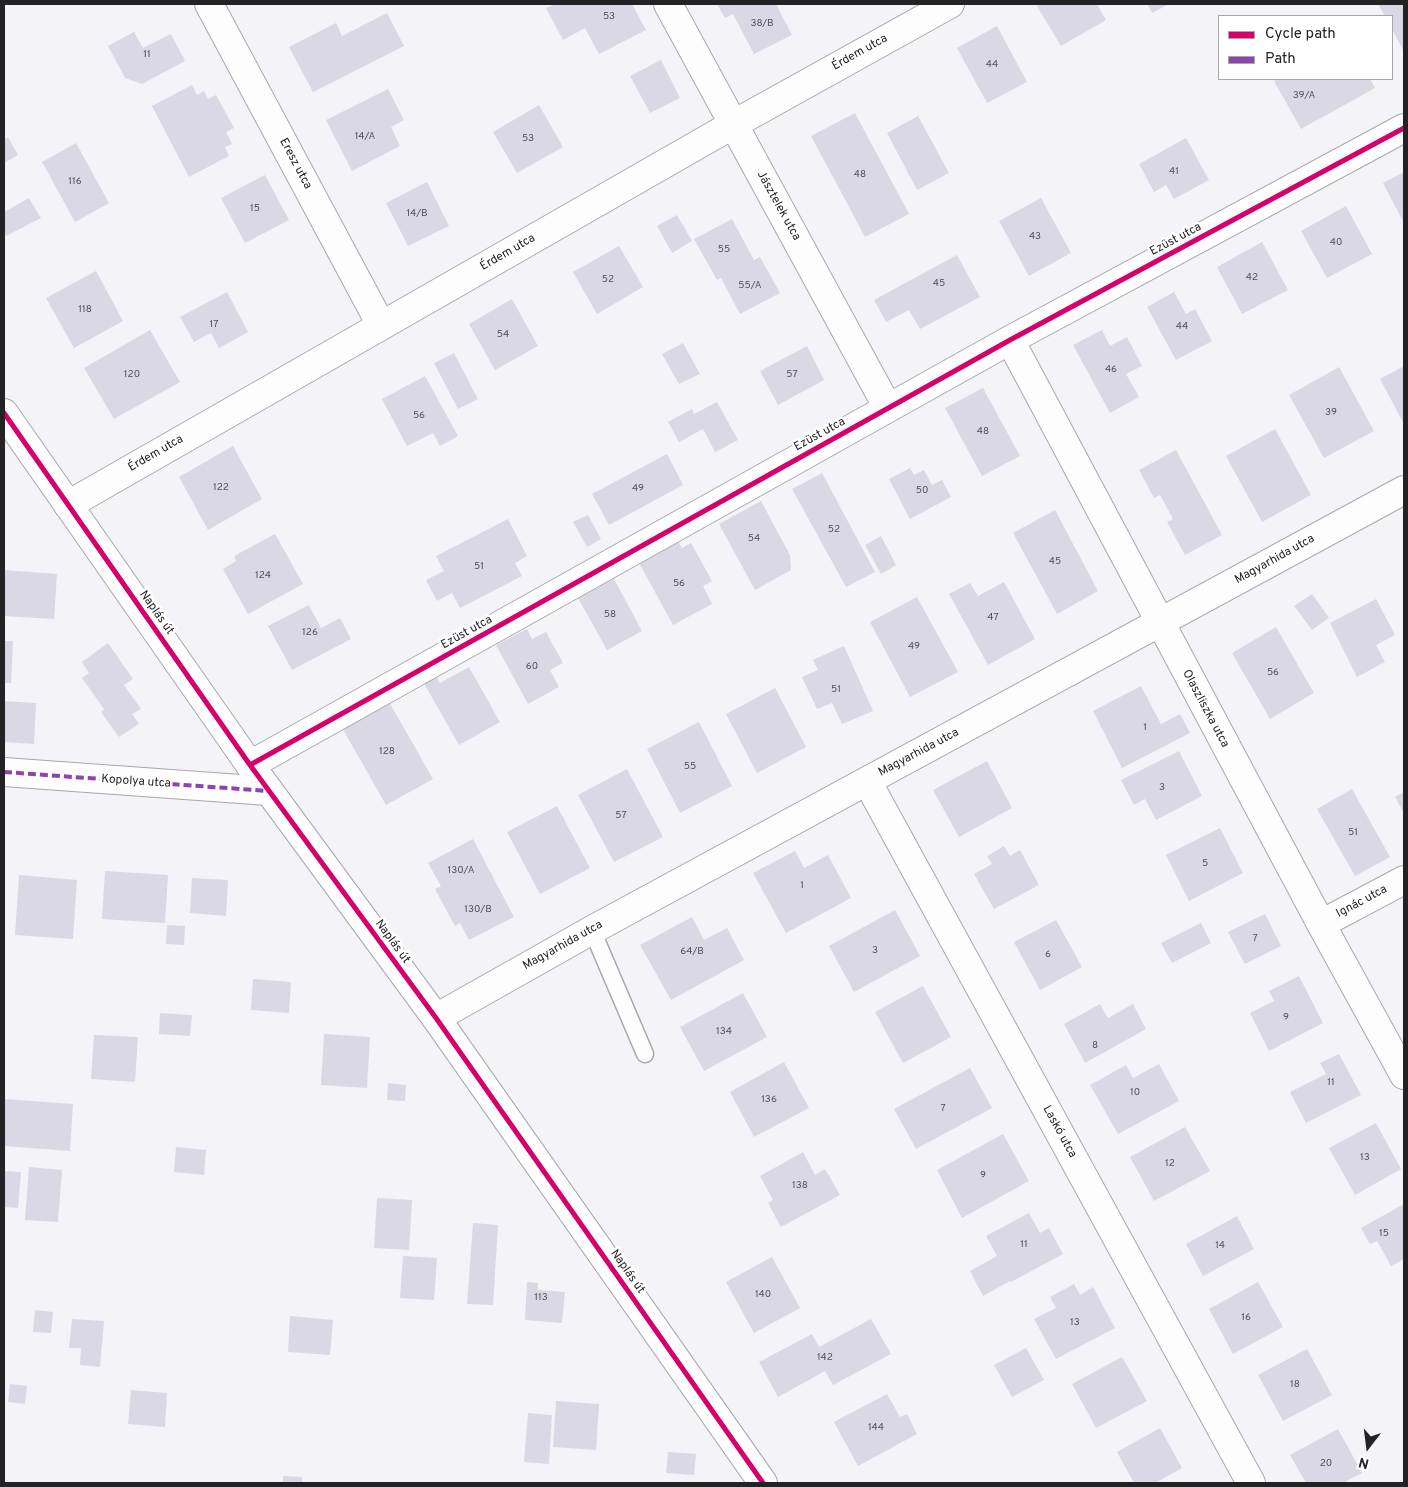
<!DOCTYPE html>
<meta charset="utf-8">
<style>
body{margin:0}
#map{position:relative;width:1408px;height:1487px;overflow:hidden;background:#f4f3f8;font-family:Overpass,sans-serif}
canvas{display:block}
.frame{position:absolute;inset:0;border:5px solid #232325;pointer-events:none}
.legend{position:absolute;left:1218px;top:15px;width:175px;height:65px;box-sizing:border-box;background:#fff;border:1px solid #a7a7a8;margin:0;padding:6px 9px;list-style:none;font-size:15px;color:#232325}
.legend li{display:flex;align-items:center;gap:10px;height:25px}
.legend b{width:25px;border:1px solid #a7a7a8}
.north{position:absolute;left:1343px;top:1422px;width:50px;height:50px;-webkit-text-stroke:4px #fff;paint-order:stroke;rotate:195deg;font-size:14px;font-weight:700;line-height:20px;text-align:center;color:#232325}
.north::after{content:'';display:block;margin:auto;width:18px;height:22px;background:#232325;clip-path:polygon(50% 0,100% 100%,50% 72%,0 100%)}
</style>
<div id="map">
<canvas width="1408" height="1487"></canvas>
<div class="frame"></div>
<ul class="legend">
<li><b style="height:6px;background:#d6006c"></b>Cycle path</li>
<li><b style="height:6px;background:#8e44ad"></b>Path</li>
</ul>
<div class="north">N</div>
</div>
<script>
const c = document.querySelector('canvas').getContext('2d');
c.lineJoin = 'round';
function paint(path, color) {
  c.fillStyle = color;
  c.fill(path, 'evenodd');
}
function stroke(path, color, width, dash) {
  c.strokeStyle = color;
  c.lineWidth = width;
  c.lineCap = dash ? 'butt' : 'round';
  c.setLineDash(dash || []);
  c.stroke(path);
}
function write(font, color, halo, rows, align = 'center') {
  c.font = font + ' Overpass,sans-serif';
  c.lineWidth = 5;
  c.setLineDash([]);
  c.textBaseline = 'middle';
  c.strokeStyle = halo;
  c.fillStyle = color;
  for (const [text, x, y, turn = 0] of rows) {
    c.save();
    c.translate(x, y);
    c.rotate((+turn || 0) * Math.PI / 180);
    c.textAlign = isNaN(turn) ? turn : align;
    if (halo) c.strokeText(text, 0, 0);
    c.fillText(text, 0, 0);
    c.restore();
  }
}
paint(new Path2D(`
 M555,4h77l14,26 -47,24 -14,-26 -22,12 -17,-32z
 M717,4h59l16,31 -38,19 -21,-40 -8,4z
 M1040,4h57l9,16 -45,26 -24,-40z
 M1147,4h22l-17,9z
 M1378,4h26v48l-12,-23v-13h-7z
 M387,13l17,33 -91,46 -24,-45 47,-24 6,13z
 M997,26l30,56 -40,21 -30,-55z
 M134,32l9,16 28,-14 14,27 -43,23 -17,-6 -17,-32z
 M661,60l19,38 -30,15 -20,-37z
 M1279,79h91l5,9 -74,41 -27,-48z
 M192,85l5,10 7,-4 4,8 8,-4 18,33 -8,4 6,12 -7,3 4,9 -40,21 -37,-71z
 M388,89l16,31 -13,7 9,19 -48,25 -26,-51z
 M539,105l24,42 -46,26 -24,-41z
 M855,113l54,101 -44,23 -54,-101z
 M918,116l31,57 -32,17 -30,-57z
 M8,137l10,18 -14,8v-23z
 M1186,138l23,42 -35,19 -8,-14 -12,7 -15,-28z
 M76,143l33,60 -34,19 -33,-60z
 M1404,172v51l-21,-40z
 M265,175l24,45 -44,23 -24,-45z
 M427,182l22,44 -41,20 -22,-43z
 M29,198l12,20 -35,18 -2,-4v-20z
 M1041,198l30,55 -42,23 -30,-55z
 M1346,206l26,48 -45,24 -26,-47z
 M677,215l15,26 -20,12 -15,-27z
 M732,219l22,41 6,-3 20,36 -40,21 -19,-36 -4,2 -23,-41z
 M1262,242l26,48 -46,24 -25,-47z
 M619,246l24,41 -46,27 -24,-42z
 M957,255l23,42 -60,32 -11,-19 -23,12 -12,-22z
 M96,271l27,50 -49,27 -28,-50z
 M227,292l21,40 -29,16 -8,-15 -17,9 -14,-25z
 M1174,292l12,22 9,-5 17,32 -36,19 -29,-53z
 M512,299l26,47 -43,24 -26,-46z
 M150,330l30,52 -66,37 -30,-51z
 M1102,330l8,16 17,-9 15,29 -16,8 13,23 -29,16 -37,-68z
 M683,343l17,31 -21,10 -17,-30z
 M807,346l17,34 -46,25 -18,-34z
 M454,353l24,46 -20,10 -24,-46z
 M1404,366v58l-24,-45z
 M1339,367l35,64 -50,27 -35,-63z
 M425,376l33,60 -18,10 -7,-13 -26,13 -25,-47z
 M983,388l37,68 -38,20 -37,-68z
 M717,402l21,38 -23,12 -12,-23 -24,13 -11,-20 24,-13 2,5z
 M1275,429l36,66 -49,27 -36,-66z
 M233,446l29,53 -54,31 -29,-53z
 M1176,450l46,85 -37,20 -18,-33 6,-3 -13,-24 -6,3 -15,-28z
 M667,454l16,31 -74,40 -17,-31z
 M910,468l4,7 10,-5 8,15 10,-5 9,17 -41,22 -21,-40z
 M822,473l53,99 -29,15 -54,-98z
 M761,501l29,54 1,15 -36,20 -36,-66z
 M1055,510l43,81 -41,23 -44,-81z
 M588,515l13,24 -14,8 -14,-25z
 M508,519l19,37 -12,7 7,13 -62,32 -8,-15 -15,8 -11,-21 18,-9 -8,-15z
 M275,534l28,50 -55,30 -25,-45 13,-8 -2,-5z
 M881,536l15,29 -15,9 -16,-29z
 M676,538l6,10 9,-5 21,38 -9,5 9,18 -39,21 -36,-66z
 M4,570l53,4 -3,45 -50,-3z
 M614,579l28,52 -35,19 -29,-52z
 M1004,582l31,57 -47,26 -39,-71 21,-11 8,13z
 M1312,594l17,24 -17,12 -18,-24z
 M917,597l41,75 -48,25 -40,-75z
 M1376,599l19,36 -19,10 9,17 -28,15 -27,-54z
 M309,605l12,23 19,-10 11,21 -59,31 -24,-44z
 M1276,627l38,66 -44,26 -38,-66z
 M527,629l5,10 14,-7 17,31 -13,7 9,17 -31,17 -32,-59z
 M4,641h9l-2,42h-7z
 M108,643l25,36 -9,6 17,24 -9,5 7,10 -20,13 -18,-25 3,-3 -22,-31 7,-5 -7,-11z
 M844,646l29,65 -31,13 -10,-21 -15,6 -15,-32 16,-7 -5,-10z
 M469,667l31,55 -41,23 -37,-65 13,-7 5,10z
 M1141,686l20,38 19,-10 10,19 -68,35 -29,-57z
 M775,688l31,59 -49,26 -31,-59z
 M388,700l45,79 -47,26 -45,-79z
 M4,701l32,2 -2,41 -30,-2z
 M699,722l33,64 -52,27 -33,-64z
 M1179,751l23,45 -46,24 -11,-21 -11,6 -13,-25z
 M987,761l25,47 -53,29 -26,-47z
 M627,769l36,68 -49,25 -36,-67z
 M1352,789l38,68 -35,19 -38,-67z
 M1404,792v21l-9,-16z
 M557,806l33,62 -50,26 -33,-62z
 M1220,828l23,45 -54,28 -23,-46z
 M473,839l41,78 -45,23 -9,-17 -5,3 -20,-37 6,-3 -13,-23z
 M1004,846l6,10 10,-6 19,35 -45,24 -20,-35 18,-10 -5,-8z
 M795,851l9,17 24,-13 23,43 -65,35 -33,-60z
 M105,871l63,4 -3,48 -63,-4z
 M19,875l58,5 -4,59 -58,-4z
 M192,878l36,2 -2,36 -36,-3z
 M895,910l25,46 -66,36 -25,-46z
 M1265,914l16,32 -36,18 -17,-32z
 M692,917l12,23 23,-12 17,32 -73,40 -31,-55z
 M1056,920l26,47 -42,23 -26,-48z
 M1201,923l10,20 -39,20 -11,-20z
 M167,925l18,1 -1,19 -18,-1z
 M1299,976l24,47 -54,28 -19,-38 24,-12 -5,-10z
 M253,979l38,3 -2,31 -38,-3z
 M923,986l28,51 -48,26 -28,-51z
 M743,993l24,44 -63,34 -24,-44z
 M1100,1004l8,14 25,-14 13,25 -61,34 -21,-39z
 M160,1013l32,2 -2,21 -31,-2z
 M324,1034l46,3 -3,51 -46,-3z
 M94,1035l44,2 -3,45 -44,-3z
 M1339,1054l22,41 -55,28 -16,-31 36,-18 -6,-11z
 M784,1062l25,46 -55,29 -24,-45z
 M1159,1064l20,37 -61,33 -28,-49 36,-20 7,13z
 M970,1068l22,40 -76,41 -22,-40z
 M388,1083l18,2 -1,16 -18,-1z
 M4,1099l69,5 -3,47 -66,-5z
 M1376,1123l25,46 -46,26 -26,-47z
 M1185,1127l25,44 -56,30 -24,-44z
 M1003,1134l26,47 -67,37 -25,-48z
 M176,1147l30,3 -2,25 -30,-3z
 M803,1152l12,23 10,-6 15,26 -59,32 -13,-24 5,-3 -13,-24z
 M29,1167l33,3 -4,52 -33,-2z
 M4,1171l17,1 -3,36 -14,-1z
 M377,1198l35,2 -3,50 -35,-2z
 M1404,1204v55l-13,7 -14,-25 -7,3 -9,-16z
 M1029,1213l11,20 9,-5 14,26 -52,28 -1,-1 -27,15 -13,-25 27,-15 -11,-20z
 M1237,1216l17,33 -51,27 -17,-32z
 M473,1223l25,2 -5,80 -26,-1z
 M403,1256l34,2 -3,42 -34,-2z
 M772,1257l28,51 -46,25 -28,-51z
 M527,1282l11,1v7l27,2 -3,31 -37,-3z
 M1258,1282l25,45 -50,27 -24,-45z
 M1074,1284l6,11 13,-8 22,41 -59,31 -22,-40 22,-11 -6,-11z
 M35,1310l18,2 -2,21 -18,-1z
 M290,1316l43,4 -3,35 -42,-3z
 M72,1319l32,2 -4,46 -20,-2 1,-17h-12z
 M871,1319l20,35 -58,31 -8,-14 -47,26 -19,-35 53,-28 7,13z
 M1026,1348l18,32 -32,17 -18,-32z
 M1307,1349l25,46 -49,26 -25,-46z
 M1122,1357l25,44 -51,27 -24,-44z
 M10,1384l17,2 -2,18 -17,-2z
 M131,1390l36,3 -2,34 -37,-3z
 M887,1394l13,23 7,-3 10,20 -59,32 -24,-44z
 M556,1401l43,3 -3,46 -43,-3z
 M528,1413l24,2 -3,49 -25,-2z
 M1160,1428l22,40 -27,15h-21l-17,-31z
 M1338,1429l24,44 -19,10h-37l-16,-28z
 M668,1452l28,2 -2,21 -28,-2z
 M283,1476l19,1v6h-19z`), '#dad8e5');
const lane = new Path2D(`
 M592,930l53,124`);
const street = new Path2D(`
 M209,4l172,321
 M668,4l220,404
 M1010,340l311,584 83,151
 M68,505l666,-381 216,-120
 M250,765l760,-425 394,-212
 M4,772l264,19
 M867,781l384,702
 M1321,924l83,-44
 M436,1018l156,-88 812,-440`);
const secondary = new Path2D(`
 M4,413l246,352 186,253 327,465`);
stroke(lane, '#a8a7aa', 19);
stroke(street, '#a8a7aa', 30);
stroke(secondary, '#a8a7aa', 30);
stroke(lane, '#fdfdfe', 16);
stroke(street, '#fdfdfe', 28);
stroke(secondary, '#fdfdfe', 28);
stroke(new Path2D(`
 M4,772l264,19`), '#8e44ad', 4, [8, 4]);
stroke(new Path2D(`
 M4,413l246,352 186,253 327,465
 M250,765l760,-425 394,-212`), '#d6006c', 5);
write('10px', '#515055', null, [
 ["53",609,17],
 ["38/B",762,24],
 ["11",147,55],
 ["44",992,65],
 ["39/A",1304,96],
 ["14/A",365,137],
 ["53",528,139],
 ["41",1174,172],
 ["48",860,175],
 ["116",75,182],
 ["15",255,209],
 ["14/B",417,214],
 ["43",1035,237],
 ["40",1336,243],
 ["55",724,250],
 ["42",1252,278],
 ["52",608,280],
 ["45",939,284],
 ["55/A",750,286],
 ["118",85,310],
 ["17",214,325],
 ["44",1182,327],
 ["54",503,335],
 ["46",1111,370],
 ["120",132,375],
 ["57",792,375],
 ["39",1331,413],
 ["56",419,416],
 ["48",983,432],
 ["122",221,488],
 ["49",638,489],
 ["50",922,491],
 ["52",834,530],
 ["54",754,539],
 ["45",1055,562],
 ["51",479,567],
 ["124",263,576],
 ["56",679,584],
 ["58",610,615],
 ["47",993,618],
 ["126",310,633],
 ["49",914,647],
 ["60",532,667],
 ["56",1273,673],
 ["51",836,690],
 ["1",1145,728],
 ["128",387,752],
 ["55",690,767],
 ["3",1162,788],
 ["57",621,816],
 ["51",1353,833],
 ["5",1205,864],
 ["130/A",461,871],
 ["1",802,886],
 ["130/B",478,910],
 ["7",1255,939],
 ["3",875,951],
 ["64/B",692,952],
 ["6",1048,955],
 ["9",1286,1018],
 ["134",724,1032],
 ["8",1095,1046],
 ["11",1331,1083],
 ["10",1135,1093],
 ["136",769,1100],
 ["7",943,1109],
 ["13",1365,1158],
 ["12",1170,1164],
 ["9",983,1176],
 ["138",800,1186],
 ["15",1384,1234],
 ["11",1024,1245],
 ["14",1220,1246],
 ["140",763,1295],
 ["113",541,1298],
 ["16",1246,1318],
 ["13",1075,1323],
 ["142",825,1358],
 ["18",1295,1385],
 ["144",876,1428],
 ["20",1326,1464]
]);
write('12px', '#232325', '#fff', [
 ["Érdem utca",860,53,-29],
 ["Eresz utca",295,164,62],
 ["Jásztelek utca",778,206,61],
 ["Ezüst utca",1176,240,-28],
 ["Érdem utca",508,253,-30],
 ["Ezüst utca",820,435,-29],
 ["Érdem utca",156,454,-30],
 ["Magyarhida utca",1275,560,-29],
 ["Naplás út",156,613,55],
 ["Ezüst utca",467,633,-29],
 ["Olaszliszka utca",1205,709,62],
 ["Magyarhida utca",919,753,-28],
 ["Kopolya utca",136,782,4],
 ["Ignác utca",1362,902,-28],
 ["Naplás út",392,942,54],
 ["Magyarhida utca",563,946,-29],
 ["Laskó utca",1059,1132,61],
 ["Naplás út",627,1272,55]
]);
</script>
